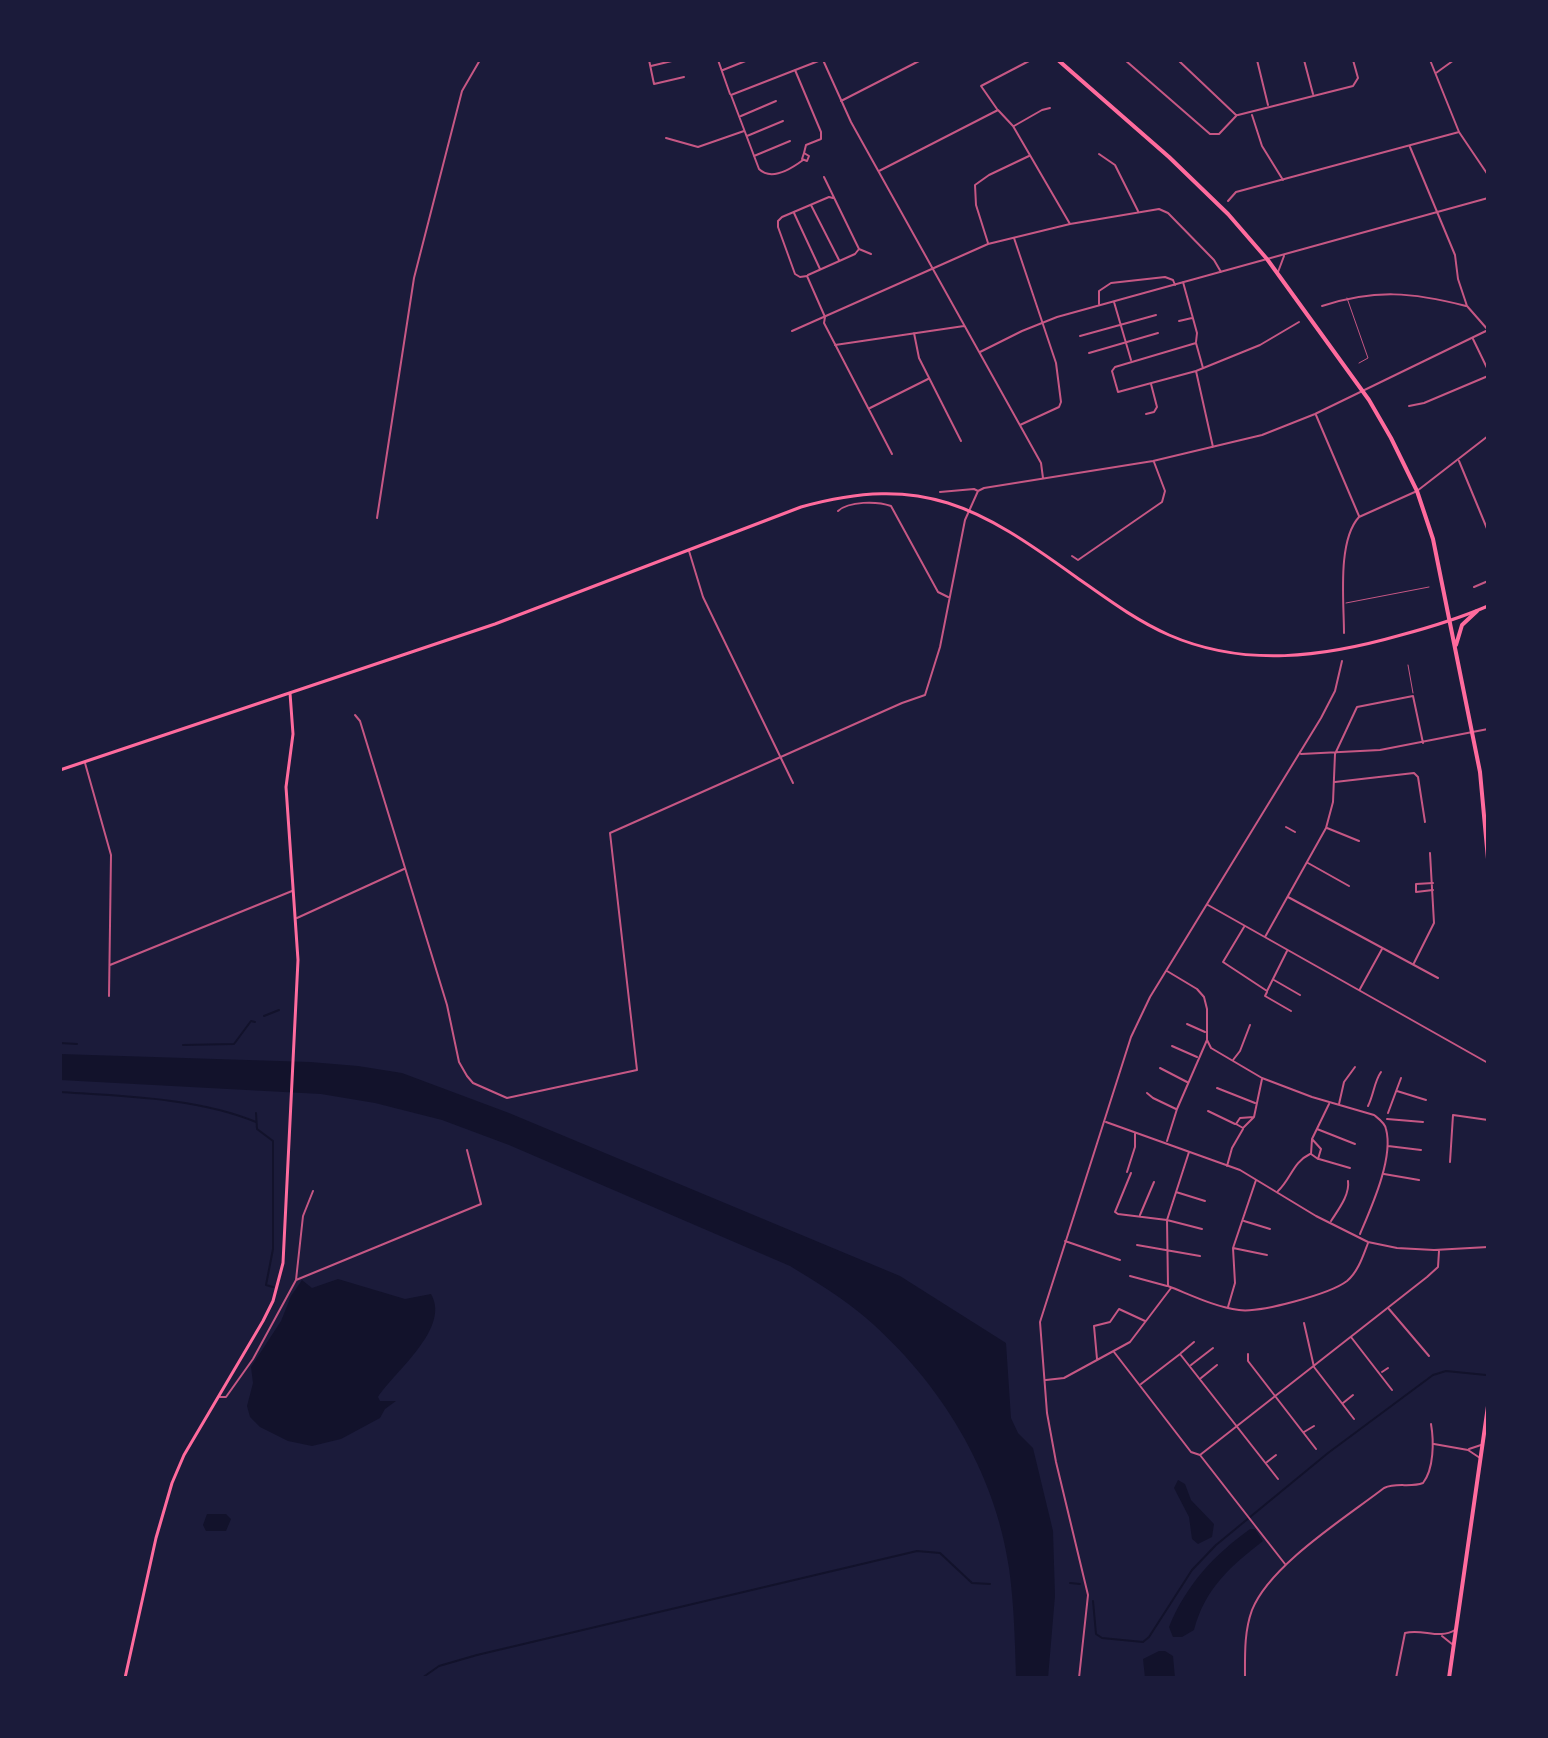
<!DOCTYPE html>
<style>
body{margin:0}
#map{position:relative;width:1548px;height:1738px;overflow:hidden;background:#1b1b3a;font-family:Raleway,sans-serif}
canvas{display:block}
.frame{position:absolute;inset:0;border:62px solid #1b1b3a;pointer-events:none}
</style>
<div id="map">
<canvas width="1548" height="1738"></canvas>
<div class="frame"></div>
</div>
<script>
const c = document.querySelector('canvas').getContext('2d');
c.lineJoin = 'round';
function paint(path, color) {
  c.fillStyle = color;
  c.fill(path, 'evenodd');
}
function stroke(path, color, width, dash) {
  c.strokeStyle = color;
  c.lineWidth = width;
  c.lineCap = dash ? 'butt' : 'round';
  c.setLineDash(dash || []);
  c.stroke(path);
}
paint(new Path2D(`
 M60,1054l250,8 48,4 44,7 107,40 391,163 106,67 5,75 7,15 15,15 20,83 2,65 -7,82h-32c-1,-37 -2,-74 -7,-110 -14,-97 -69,-186 -143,-250 -23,-20 -50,-36 -76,-52l-281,-121 -67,-25 -67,-17 -54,-9 -261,-14z
 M338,1279l67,20 26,-5c20,34 -36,77 -53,103l2,4h16l-11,8 -5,9 -39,21 -29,7 -24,-5 -28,-14 -10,-10 -3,-11 6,-23 -2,-16 30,-46 10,-25 11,-16 10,8z
 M1178,1480l7,4 6,16 23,24 -2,13 -14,7 -6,-5 -3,-22 -15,-29z
 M207,1514h19l5,5 -5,12h-20l-3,-6z
 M1250,1529h5l8,12c-32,25 -58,47 -69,89l-12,7h-9l-4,-10c17,-42 45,-72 81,-98z
 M1159,1651h6l8,5 2,22h-30l-2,-19z`), '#12122b');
stroke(new Path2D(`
 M264,1016l15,-6
 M60,1043l17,1
 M183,1045l51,-1 17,-23 4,1
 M60,1092c62,4 139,6 196,30
 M256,1113l1,16 16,12v108l-7,36 7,2
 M1070,1583l10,1
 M1093,1601l3,33 6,4 41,4 6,-5 43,-67 24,-25 112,-92 105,-78 13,-4 40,4
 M422,1678l17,-12 38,-11 440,-104 23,2 32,30 18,1`), '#12122b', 2);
stroke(new Path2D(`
 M1347,298l21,60 -9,5
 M1346,603l83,-16
 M1408,665l5,28`), '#c65784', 1);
stroke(new Path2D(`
 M649,60l5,24 30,-7
 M718,60l12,34
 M823,60l28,62 190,341 2,15
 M1125,60l85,74h9l18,-19
 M1178,60l58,55
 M1257,60l11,45
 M1304,60l9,34
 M1430,60l29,72 29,43
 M651,66l25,-6
 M723,70l25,-10
 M795,70l26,62v7l-15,6 -2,8
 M1436,73l18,-13
 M841,101l80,-41
 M997,109l-16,-23 48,-25
 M1238,115l115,-29 5,-8 -5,-18
 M1252,115l10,31 21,34
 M741,116l35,-15
 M1014,126l28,-16 8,-2
 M747,136l36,-15
 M666,138l32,9 46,-16
 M1410,147l45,108 3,24 9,27 21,24
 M804,153l5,3 -2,5 -5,-2z
 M1099,154l16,11 23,46
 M754,156l36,-15
 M803,160c-12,9 -32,21 -44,9l-28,-74 90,-35
 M879,171l119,-61 15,16 57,98
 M824,177l35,72
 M833,198l-4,-1 -47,20 -4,4v6l17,47 5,3 7,-1 18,41 -1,6 68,131
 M1228,201l8,-9 223,-60
 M811,205l28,55
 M794,213l26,56
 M1014,238l42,125 5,39 -2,5 -39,18
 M988,243l-12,-38 -1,-20 14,-10 40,-19
 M1278,272l6,-16
 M808,275l47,-21 4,-5 12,5
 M1183,282l14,51 -1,9
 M1114,302l17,58
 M1099,304v-13l12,-8 54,-6 8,3 2,5
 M1322,306c53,-17 90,-14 144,0
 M1179,321l13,-3
 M792,331l196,-87 82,-20 89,-15 9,4 46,47 7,12
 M914,333l5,25 42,83
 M1080,336l76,-21
 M1473,339l15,31
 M835,345l129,-19
 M980,352l42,-21 35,-14 431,-119
 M1089,353l69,-20
 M1196,371l-78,21 -6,-21 3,-4 81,-24 7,25
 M1409,406l15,-3 64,-27
 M870,408l58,-29
 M1146,414l8,-2 3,-5 -6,-23
 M1316,415l43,101
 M1213,447l-17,-76 64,-26 39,-23
 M1459,461l29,70
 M940,492l34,-3 4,2 6,-3 169,-27 109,-26 53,-21 173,-84
 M838,511c11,-10 39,-10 53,-5l47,86 10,5
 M377,518l37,-240 48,-187 18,-31
 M689,551l14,46 90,186
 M1072,556l6,4 84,-58 3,-11 -11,-29
 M1474,587l14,-6
 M1344,633c0,-31 -7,-92 15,-116l58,-26 71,-55
 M355,715l5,6 87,284 12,57 8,14 6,7 34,15 130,-28 -27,-237 292,-130 23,-8 15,-48 25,-127 13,-29
 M1301,754l79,-4 108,-21
 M85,763l26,92 -2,141
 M1335,782l79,-9 4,4 7,45
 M1286,827l9,5
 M1327,828l32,13
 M1308,863l41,23
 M1433,890l-17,2v-8l17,-1
 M1288,897l150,81
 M1208,905l280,158
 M297,918l107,-49
 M1244,927l-21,35 44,29 20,-40
 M1265,937l61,-109 7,-26 2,-48 22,-47 56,-11 10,47
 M1414,963l20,-40 -4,-70
 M110,965l182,-74
 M1167,971l30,18 7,8 3,12v31l-30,69 -10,32
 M1274,980l26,15
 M1360,989l22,-40
 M1267,992l-2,4 26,15
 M1187,1024l18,8
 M1207,1040l4,8 51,30 50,19 62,18c5,4 11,8 12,14 8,29 -15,79 -26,105
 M1172,1046l25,11
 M1233,1060l7,-9 10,-26
 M1160,1068l27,14
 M1217,1088l38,15
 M1397,1091l29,9
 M1147,1093l6,5 23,11
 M1339,1104l5,-22 11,-15
 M1368,1106c6,-12 6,-24 13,-34
 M1208,1111l27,13
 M1388,1113l13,-35
 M1254,1117l-14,1 -4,6 7,4 11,-11 8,-38
 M1387,1119l36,3
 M1106,1122l134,48 76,46 52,26 29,6 37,2 54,-3
 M1317,1129l38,15
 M1312,1139l9,10 -3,10 -7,-5 1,-15 17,-35
 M1388,1146l33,4
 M1189,1152l-22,68 1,66c23,9 47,21 71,24 21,3 91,-16 108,-29 11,-9 16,-25 21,-38
 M1319,1159l31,9
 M1450,1162l3,-47 35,5
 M1227,1166l5,-18 11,-19
 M1127,1172l8,-25v-13
 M1131,1173l-16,39 3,2 49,6 35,9
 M1384,1174l35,6
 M1278,1191c13,-12 15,-29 32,-37
 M1176,1192l29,9
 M1140,1215l14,-33
 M1244,1221l26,8
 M1331,1221c7,-11 19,-26 17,-40
 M1065,1241l55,19
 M1137,1245l63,11
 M1233,1248l34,7
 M1130,1276l37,10
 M296,1280l185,-76 -14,-54
 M1228,1307l7,-24 -2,-35 23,-68
 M1389,1309l40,47
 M1304,1323l10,44 40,52
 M1351,1337l41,53
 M1114,1352l77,100 9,3 85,109
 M1181,1353l13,-11
 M1248,1354v7l68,88
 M1097,1359l-3,-33 16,-4 9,-13 26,12
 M1191,1365l22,-17
 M1382,1372l6,-4
 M1201,1378l16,-13
 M1046,1380l18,-2 66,-36 41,-54
 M1141,1384l39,-30 98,125
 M220,1397h6l27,-38 43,-79 7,-64 10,-25
 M1343,1403l10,-8
 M1304,1432l10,-6
 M1434,1444l34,6 12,8
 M1469,1449l12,-4
 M1200,1455l227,-178 11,-10 1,-16
 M1267,1462l9,-7
 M1442,1636l10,8
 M1079,1678l9,-83 -32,-133 -9,-49 -7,-91 91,-285 19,-40 171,-279 14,-27 7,-30
 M1245,1678c0,-23 -1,-46 7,-68 18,-45 93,-92 132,-122 13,-6 26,0 39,-5 11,-14 11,-42 8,-59
 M1396,1678l9,-45c17,-5 34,7 50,-3`), '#c65784', 2);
stroke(new Path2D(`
 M60,770l435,-146 306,-117c122,-34 178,0 275,70 30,21 59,43 93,58 76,33 155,22 232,0 30,-8 59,-17 87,-29
 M125,1678l31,-140 16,-55 12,-28 79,-134 10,-20 10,-38 15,-303 -12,-173 7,-53 -3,-41`), '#ff6b9d', 3);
stroke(new Path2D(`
 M1058,60l111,97 59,57 39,45 102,141 22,38 26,53 16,48 47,233 8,87
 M1456,645l6,-20 15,-14
 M1449,1678l39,-272`), '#ff6b9d', 4);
</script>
